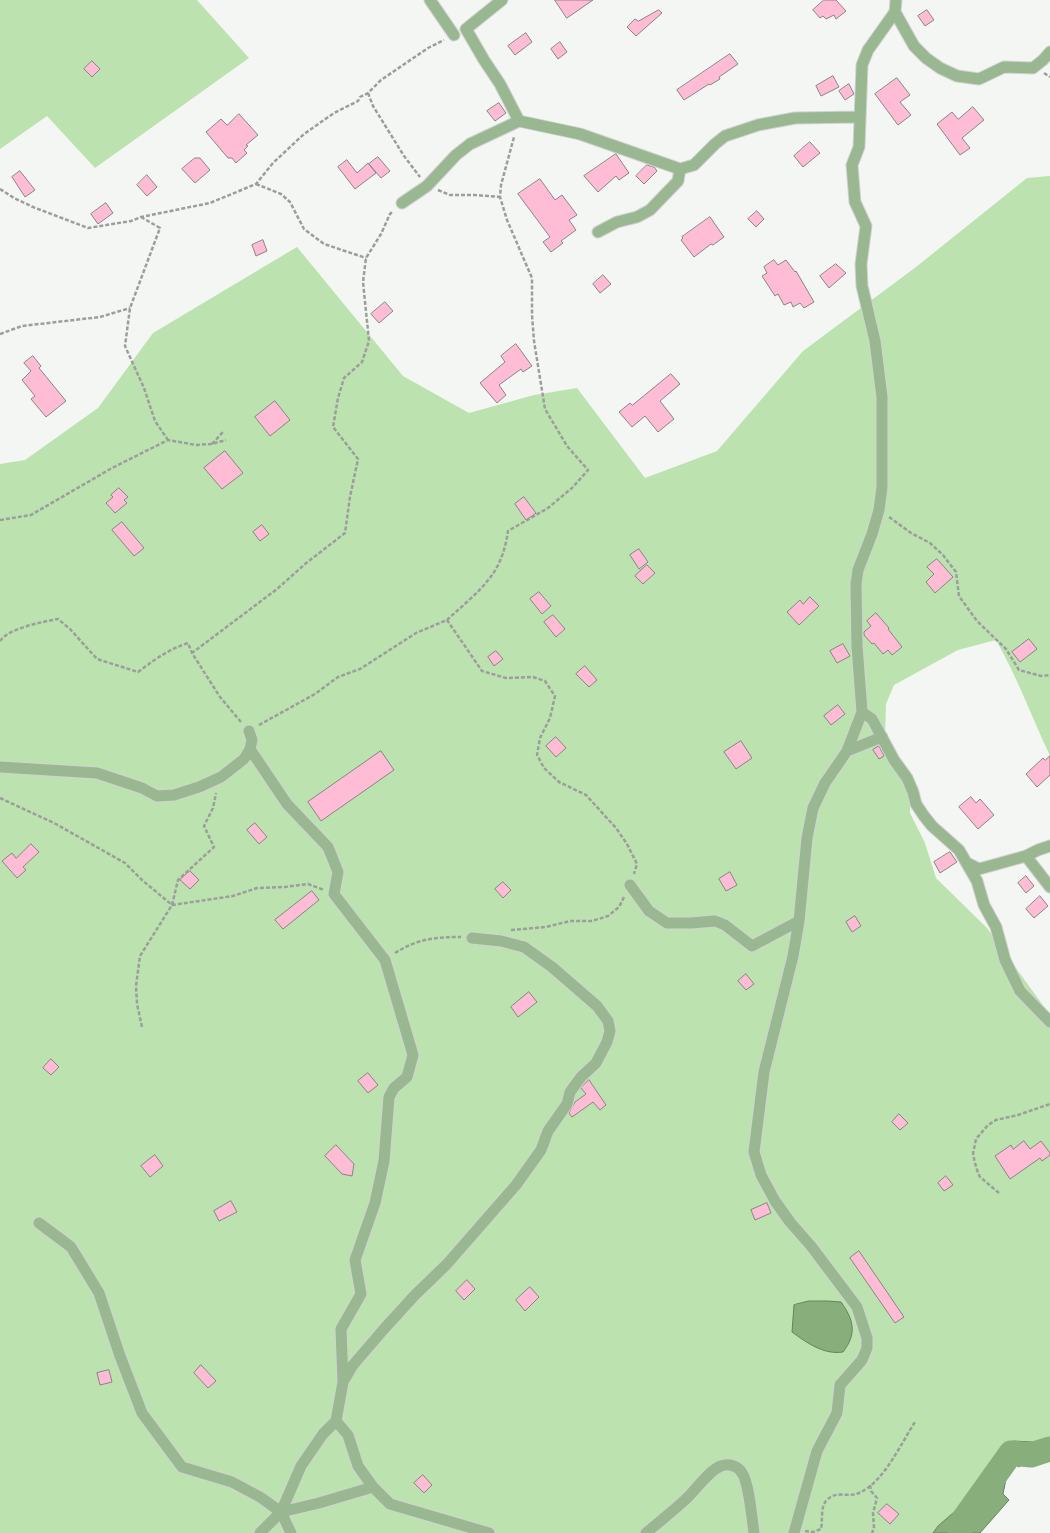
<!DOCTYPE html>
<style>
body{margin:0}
canvas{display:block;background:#f3f6f3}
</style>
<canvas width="1050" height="1533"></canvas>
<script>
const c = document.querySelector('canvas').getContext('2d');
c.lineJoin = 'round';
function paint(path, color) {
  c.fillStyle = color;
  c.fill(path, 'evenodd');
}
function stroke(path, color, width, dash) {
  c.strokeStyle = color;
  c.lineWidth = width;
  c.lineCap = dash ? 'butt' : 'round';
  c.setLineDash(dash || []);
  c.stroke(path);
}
paint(new Path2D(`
 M0,0h197l52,58 -154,110 -48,-52 -47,33z
 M1050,176v580c-18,-39 -33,-79 -54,-116l-38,10 -64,35 -8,19 -1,32 22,42 3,23v12l15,30 11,35 51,50 63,87v424l-18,3 -19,-1 -44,58 -31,27 -5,7h-933v-1069l25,-4 73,-52 55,-75 144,-86 106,129 66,37 65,-18 43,-7 68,90 72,-27 86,-100 113,-84 111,-89z`), '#bce3af');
const water = new Path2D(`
 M809,1301h18l14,1c13,18 16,32 2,50 -19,3 -36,-9 -51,-20l2,-27z
 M1050,1439v16l-16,4 -16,8 -4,-15 -6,6 -2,21 -3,15 6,6 -29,33h-47l5,-7 31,-27 44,-58 19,1z`);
paint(water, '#88ae7c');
stroke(water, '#688360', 1);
stroke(new Path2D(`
 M960,1533l1,-10 50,-70 20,2 19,-6`), '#88ae7c', 25);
const building = new Path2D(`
 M555,0h38l-26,18z
 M824,0h12l10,11 -10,8 -2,-4 -8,4 -3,-3 -3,2 -7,-8z
 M659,10l3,3 -26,23 -9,-9 8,-8 3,2z
 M927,10l7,10 -9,6 -7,-10z
 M526,33l6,9 -17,13 -7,-9z
 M560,42l7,10 -9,7 -7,-10z
 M730,54l8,10 -19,13 1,2 -10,6 -1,-1 -25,16 -7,-10z
 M92,61l8,8 -8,8 -8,-8z
 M833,76l6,11 -18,9 -5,-10z
 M897,78l13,17 -10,7 11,13 -13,10 -23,-31z
 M849,84l5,10 -9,6 -6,-9z
 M499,103l7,10 -11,8 -8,-10z
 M973,107l11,13 -22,18 8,10 -10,7 -23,-31 15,-12 6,7z
 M239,114l19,21 -12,10 2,1 -4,4 3,3 -11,10 -4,-5h-4l-22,-26 15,-13 6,6z
 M810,142l10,11 -17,14 -9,-11z
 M616,154l13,19 -10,7 -3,-4 -18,16 -14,-16z
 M378,157l12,14 -9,7 -12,-14z
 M195,158h5l10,12 -15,13 -13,-14z
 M347,160l10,13 11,-10 8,10 -21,16 -17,-22z
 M647,165l7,2 3,4 -13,13 -8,-8z
 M20,171l15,19 -10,7 -13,-20z
 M147,175l10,12 -10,9 -10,-11z
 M540,179l15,21 7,-5 15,20 -8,5 7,10 -15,11 2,2 -12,9 -8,-10 7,-5 -32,-43z
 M106,203l7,10 -15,11 -7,-10z
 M757,211l7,8 -8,8 -8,-8z
 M710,217l14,20 -11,8 -2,-1 -17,13 -13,-17 2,-2 -1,-1z
 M263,240l4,11 -11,5 -4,-11z
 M774,260l4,5 8,-5 9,12 1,-1 18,31 -10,6 -4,-5 -7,4 -2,-5 -7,3 -6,-11 -3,2 -13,-20 5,-3 -3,-6z
 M836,264l10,9 -17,15 -9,-12z
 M603,275l8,9 -11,9 -7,-9z
 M385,302l8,9 -14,12 -8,-9z
 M516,344l16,22 -9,6 -2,-3 -22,16 7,10 -9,8 -17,-20 25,-21 -4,-6z
 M33,356l8,10 -2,2 27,33 -20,16 -15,-18 4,-3 -13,-16 9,-9 -7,-8z
 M671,374l9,10 -20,17 14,18 -16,13 -13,-16 -13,11 -13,-15 11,-9 2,2z
 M275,401l15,19 -20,16 -15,-19z
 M225,451l18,22 -21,16 -18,-21z
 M119,488l9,9 -4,3 3,3 -12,10 -9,-10 7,-6 -2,-2z
 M524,497l12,16 -10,7 -11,-16z
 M122,522l22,26 -10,8 -22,-26z
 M262,525l7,9 -9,7 -7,-9z
 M639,549l9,13 -9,7 -9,-14z
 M937,559l16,18 -18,16 -9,-11 8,-8 -7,-7z
 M647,565l8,8 -12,11 -8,-8z
 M539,592l12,14 -9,8 -12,-15z
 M810,597l9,9 -20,19 -12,-13 13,-12 3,4z
 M876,613l13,15 -1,1 14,18 -10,8 -4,-5 -5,4 -9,-11 -2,1 -8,-9v-3l7,-6 -4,-5z
 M553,615l12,14 -9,8 -12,-15z
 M1029,639l8,10 -17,13 -8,-10z
 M843,644l7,12 -13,7 -7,-12z
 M496,651l7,8 -9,7 -6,-9z
 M585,666l12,14 -8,7 -13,-13z
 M838,705l7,9 -14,11 -7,-9z
 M556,737l10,11 -10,9 -10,-11z
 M741,741l11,17 -16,11 -12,-17z
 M879,746l5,10 -5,3 -6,-9z
 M381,751l13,19 -73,51 -13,-19z
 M1050,756v19l-13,12 -11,-13 17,-16 2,2z
 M971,797l5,6 4,-4 14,16 -16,14 -19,-22z
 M255,823l12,14 -8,7 -12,-14z
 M31,844l8,8 -16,15 3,3 -9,8 -15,-17 10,-8 4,5z
 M950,852l7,10 -17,11 -6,-11z
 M190,871l9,9 -9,9 -10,-9z
 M730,872l7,13 -11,6 -7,-12z
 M1026,876l8,10 -8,7 -8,-10z
 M503,882l8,8 -8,8 -8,-9z
 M312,891l7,9 -36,29 -8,-9z
 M1040,896l8,10 -14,12 -8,-9z
 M855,916l6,10 -9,6 -6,-10z
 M746,974l8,10 -8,6 -8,-9z
 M529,992l8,10 -19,15 -7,-10z
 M51,1059l8,8 -8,8 -8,-7z
 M368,1073l10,12 -10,8 -10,-12z
 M589,1080l17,25 -6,5 -7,-8 -21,15 -3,-4 6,-11 11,-8 -5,-6z
 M899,1114l9,9 -8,7 -8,-8z
 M1024,1141l6,8 11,-8 9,12v2l-8,6 -2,-3 -30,21 -15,-23 16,-11 2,4z
 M336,1145l18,19 -2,12 -10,-2 -17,-18z
 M155,1155l8,11 -13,11 -9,-11z
 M946,1176l7,9 -9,6 -6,-8z
 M231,1201l6,11 -18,9 -5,-10z
 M767,1203l4,10 -16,7 -4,-10z
 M859,1251l45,66 -9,6 -45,-65z
 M467,1280l8,9 -11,11 -8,-9z
 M530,1287l9,10 -14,14 -9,-11z
 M201,1365l15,16 -8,7 -14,-15z
 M109,1370l3,12 -12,3 -3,-12z
 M423,1475l9,10 -8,8 -10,-10z
 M887,1504l12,10 -9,10 -12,-11z`);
paint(building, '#febcd5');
stroke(building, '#898587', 1);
const street = new Path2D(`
 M430,0l24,35
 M502,0l-36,29 18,31 16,24 19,37
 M895,12l19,34 12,12 14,10 17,8 22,3 25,-12 29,1 10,-8 7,-8
 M402,203l25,-17 29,-31 14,-11 49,-23 61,13 100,35 14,-4 21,-21 10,-8 33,-11 37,-7 64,-1
 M598,232l19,-10 20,-5 13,-7 28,-29 2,-12
 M862,712l10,7 22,41 13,18 6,14 3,12 8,12 8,10 27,24 18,31 7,24 12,22 9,33 15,31 30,31
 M249,731l3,9 -2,9 4,6 33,49 41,43 10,25 -4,22 51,66 28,95 -6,22 -13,11 -5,9 -5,64 -9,42 -20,57 6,34 -20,35 2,53 -7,39 -13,13 -22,32 -20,46 -21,21
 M847,751l35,-14
 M0,767l97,6 45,15 15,8 17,-1 25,-8 22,-10 23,-18 6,-10
 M1026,856l24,31
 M967,863l12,6 47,-13 12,-6 12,-4
 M630,885l19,26 18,12h24l24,-2 10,4 27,21 47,-25
 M39,1223l32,24 28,46 21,63 22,57 40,54 50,15 28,15 21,15 10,21
 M343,1382l10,-17 31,-36 30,-33 33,-32 69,-79 25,-35 7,-19 19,-27 3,-12 11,-15 15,-14 11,-21 3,-11 -2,-10 -11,-15 -45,-39 -28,-20 -23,-6 -29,-3
 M336,1421l12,14 10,31 15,21 17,17 99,29
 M281,1512l38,-9 54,-16
 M646,1533c13,-11 27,-22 40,-34 10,-9 22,-28 35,-33 8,-3 17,0 21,7 7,10 10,46 12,60
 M794,1533l23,-82 20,-38 3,-28 22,-25 5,-12v-10l-10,-31 -46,-61 -21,-24 -15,-21 -14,-26 -7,-23 10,-80 29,-116 6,-35 8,-83 6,-30 12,-25 22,-32 15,-39 -5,-66 -1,-62 2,-14 14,-36 7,-24 3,-23v-90l-7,-56 -13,-55 -1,-22 5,-38 -11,-24 -3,-37 7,-18 3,-82 6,-15 27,-38 1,-12`);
stroke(street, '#d1d3d1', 13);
stroke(new Path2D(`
 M1044,73l6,4
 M368,93l5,13 31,50 16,21
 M256,184l25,10 9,8 14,27 20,15 42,14
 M0,189l14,9 19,9 55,21 43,-7 10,-4 69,-14 46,-19 17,-21 31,-29 30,-21 24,-12 2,-4 8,-4 13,-13 47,-32 16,-8
 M438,190l12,5h25l25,2
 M141,217l19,11 -30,80 -5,38 19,42 11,33 13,19
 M0,334l22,-8 78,-9 30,-9
 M212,444l11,-12
 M889,517l22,16 19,10 13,12 13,17 3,24 18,25 29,28 13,21 22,6 9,-1
 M0,520l31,-5 81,-47 56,-28 28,5 15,-1 15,-4
 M447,620c15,-14 33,-28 45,-45 9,-12 14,-29 16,-44l40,-23 24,-20 16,-18 -21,-24 -22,-37 -11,-68 -2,-26v-37l-25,-58 -7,-23 1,-12 13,-48
 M0,641c9,-13 42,-19 58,-22l12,10 27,30 41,13c16,-12 31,-23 50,-29l4,10
 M241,722l-21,-25 -28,-44 85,-64 28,-25 40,-31 5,-36 8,-38 -25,-32 5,-29 6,-20 18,-16 7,-21 -6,-59 3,-24 15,-24 9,-20 3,-3
 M259,725l56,-31 23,-17 22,-8 56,-36 31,-13 35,51 24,7 27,-1 12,4 10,15 -5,22 -10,20 -3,17 7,13 15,14 27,13 30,33 11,16 10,20 -3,10
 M0,798l54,25 71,40 17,17 30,25 61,-9 24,-8 28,-1 23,-3 16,6
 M511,930l35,-3 24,-6h22l16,-5 11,-9 5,-10
 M395,953c22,-14 40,-16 66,-16
 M142,1027l-5,-23 -1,-18 4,-30 32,-51 6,-25 36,-33 -10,-21 9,-18 3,-15
 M999,1193l-19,-16 -2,-4 -3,-10 -2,-9 3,-15 12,-14 8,-5 22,-5 32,-11
 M870,1485l1,6 6,7 -4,15 1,15 -2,5
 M805,1531l8,1 8,-3c2,-9 -1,-23 6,-29 9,-10 21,-2 32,-7 25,-11 41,-48 56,-71`), '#9b9e9b', 2.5, [4, 2]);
stroke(street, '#99b790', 11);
</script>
